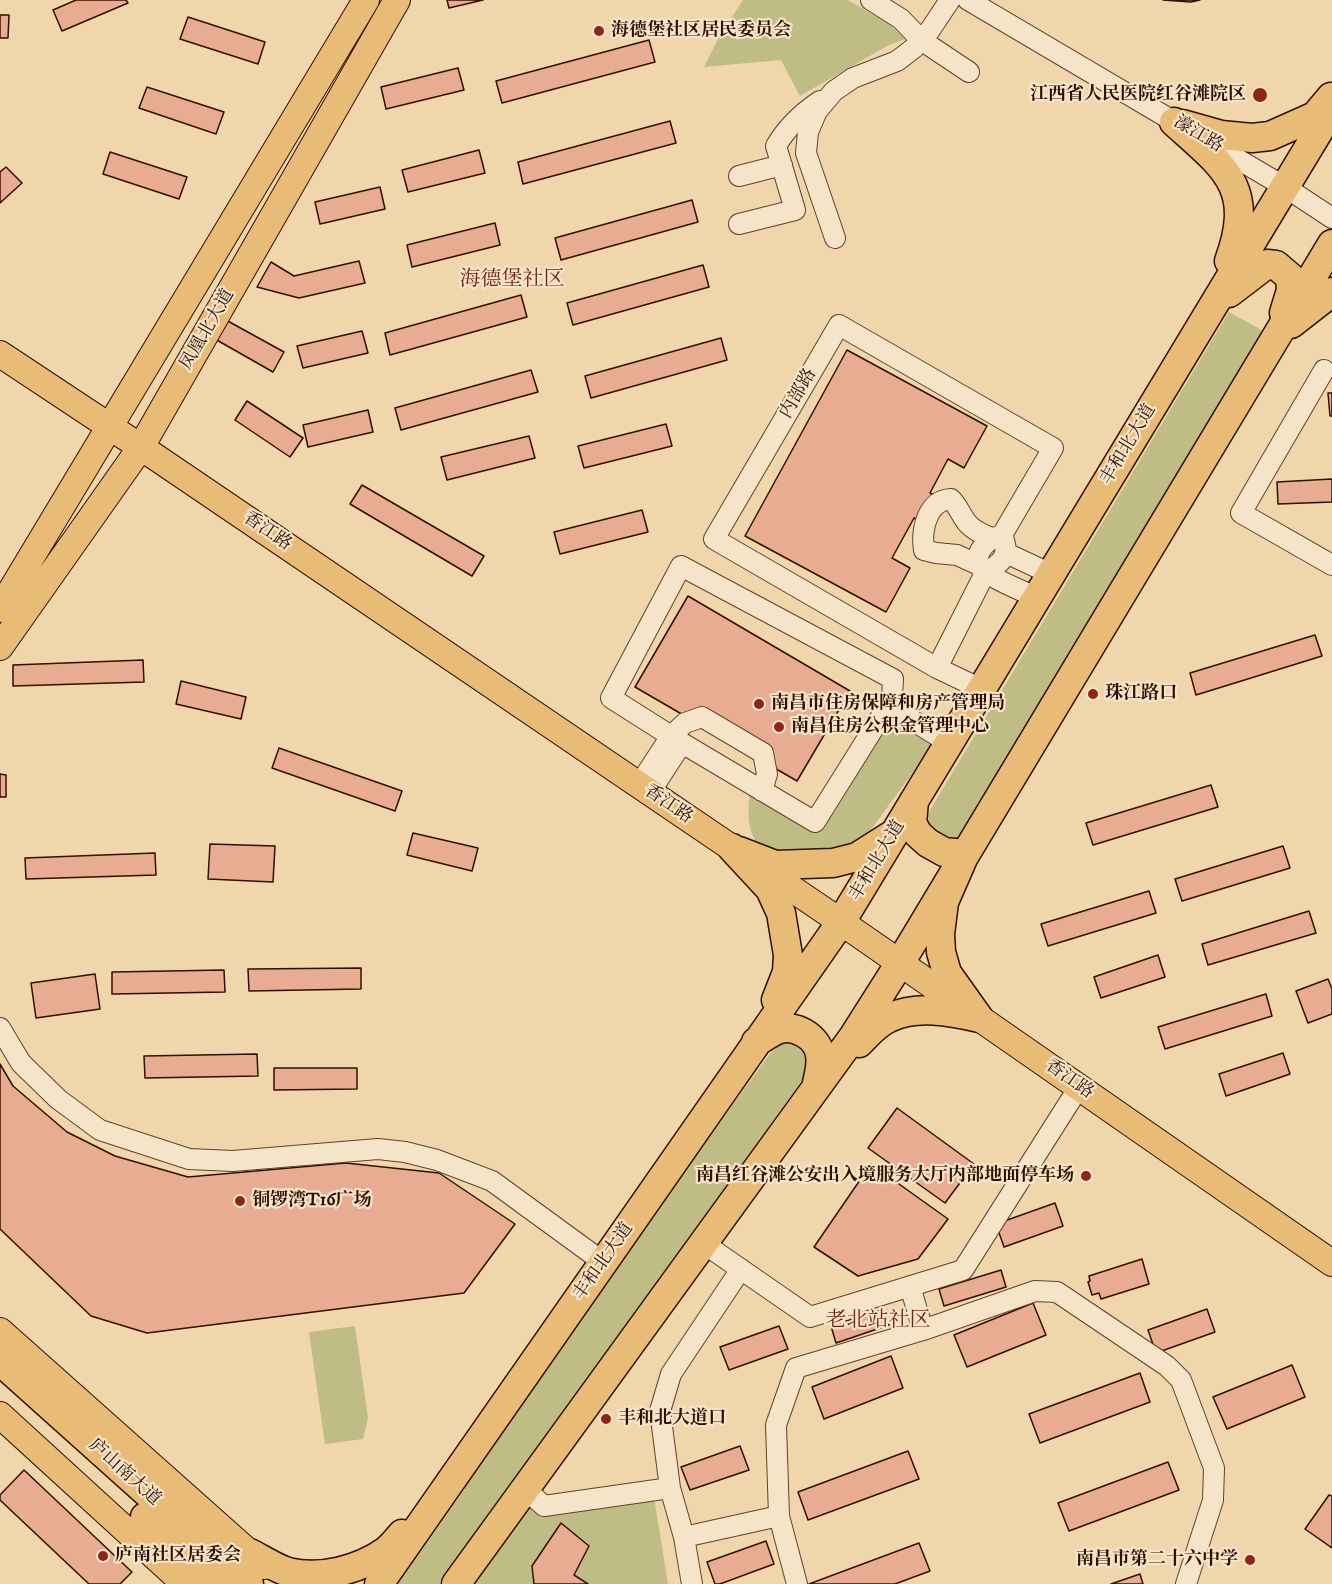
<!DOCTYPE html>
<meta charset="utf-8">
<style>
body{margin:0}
canvas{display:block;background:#efd6ab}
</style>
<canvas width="1332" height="1584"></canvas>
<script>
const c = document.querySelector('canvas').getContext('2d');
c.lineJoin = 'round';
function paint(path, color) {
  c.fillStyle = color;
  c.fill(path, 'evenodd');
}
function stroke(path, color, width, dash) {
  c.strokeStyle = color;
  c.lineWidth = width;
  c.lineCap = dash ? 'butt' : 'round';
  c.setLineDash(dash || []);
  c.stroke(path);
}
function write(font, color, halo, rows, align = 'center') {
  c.font = font + ' "IM FELL DW Pica","Noto Serif SC",serif';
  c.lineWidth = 4.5;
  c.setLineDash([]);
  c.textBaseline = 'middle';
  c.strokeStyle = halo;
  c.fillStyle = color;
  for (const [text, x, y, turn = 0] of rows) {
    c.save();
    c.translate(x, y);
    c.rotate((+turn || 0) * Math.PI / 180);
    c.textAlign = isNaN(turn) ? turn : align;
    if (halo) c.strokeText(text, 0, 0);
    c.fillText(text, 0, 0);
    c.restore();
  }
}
paint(new Path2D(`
 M743,0h105l41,24 16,15 -18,7 -87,50 -19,-36 -77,7 16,-32z
 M1229,312l38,21 -312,515 -34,-23z
 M886,710l50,31 -72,98 -73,22 -27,-3c-17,-31 -17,-36 -14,-71l67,39z
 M782,1037l34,24 -377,523h-41l67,-95 -1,-13z
 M355,1326l13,92 -5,21 -38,5 -16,-112z
 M654,1497l14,87h-201l59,-83z`), '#bfbc85');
const building = new Path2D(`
 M76,0h50l2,3 -66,28 -9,-21z
 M447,0h36l-34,8z
 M1163,0h37l-9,2z
 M0,15h9l-1,23h-8z
 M188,17l77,25 -7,22 -78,-25z
 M649,40l6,22 -153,41 -6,-22z
 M458,68l6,22 -78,19 -5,-22z
 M147,87l77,25 -8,22 -77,-26z
 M670,121l6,22 -153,41 -5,-22z
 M479,150l6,23 -77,19 -6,-22z
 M110,152l77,25 -8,22 -76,-25z
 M6,167l16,16 -22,20v-31z
 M380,187l5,22 -65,15 -5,-22z
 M692,200l6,22 -137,38 -6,-22z
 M495,223l5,22 -88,22 -5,-22z
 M359,261l6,22 -66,15 -42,-11 14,-25 23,14z
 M703,265l6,22 -136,38 -6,-22z
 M521,295l6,22 -137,38 -5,-22z
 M226,320l58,32 -11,20 -58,-33z
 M362,331l6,22 -65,15 -6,-22z
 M721,338l6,22 -136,38 -6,-22z
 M847,350l140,76 -23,42 -16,-9 -18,34 13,7 -14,26 -15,-8 -22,40 18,10 -24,44 -141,-76z
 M531,370l7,22 -137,38 -6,-22z
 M1328,393h4v23h-2z
 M247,401l56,37 -13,19 -55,-37z
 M368,410l5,22 -65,15 -5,-22z
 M666,424l6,22 -88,22 -6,-22z
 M529,436l6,22 -88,22 -6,-23z
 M1332,479v23l-54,2 -1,-22z
 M362,485l122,71 -12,20 -122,-72z
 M642,510l6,22 -88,22 -6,-22z
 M688,596l162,95 -53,90 -162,-94z
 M1315,635l7,21 -126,39 -6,-22z
 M143,660l1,22 -131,4v-21z
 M181,681l65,16 -5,22 -65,-15z
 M279,748l123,43 -7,20 -123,-43z
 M0,774l6,1v22h-6z
 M1211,785l7,22 -125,38 -7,-22z
 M413,833l65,15 -6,23 -65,-16z
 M210,844l65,2 -2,36 -65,-3z
 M1283,846l7,22 -108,33 -7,-22z
 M155,853l1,22 -130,4 -1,-21z
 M1149,891l7,22 -108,33 -7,-22z
 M1309,911l7,22 -108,32 -6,-21z
 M1158,955l7,22 -64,21 -7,-21z
 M361,968v21l-112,2 -1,-22z
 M224,970l1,22 -113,2v-22z
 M95,974l5,35 -64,9 -5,-35z
 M1328,979l4,10v25l-24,9 -12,-32z
 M1266,994l6,22 -107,33 -7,-22z
 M1283,1053l7,21 -64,22 -7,-22z
 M257,1054l1,22 -113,2 -1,-22z
 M0,1064l13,22 54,46 48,24 73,21 158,-14 93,10 76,51 -51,69 -317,40 -56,-17 -91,-87z
 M274,1068h83v21l-83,1z
 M897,1108l77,56 -29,39 -77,-55z
 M871,1164l77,55 -30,40 -60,17 -44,-29z
 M1055,1203l8,23 -59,21 -8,-23z
 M1142,1259l7,25 -48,15 -2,-6 -7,2 -4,-13 2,-1 -1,-5z
 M1001,1270l5,17 -62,19 -5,-17z
 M1033,1303l13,32 -79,32 -13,-32z
 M884,1309l5,16 -53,18 -5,-17z
 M1207,1309l8,23 -59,21 -8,-23z
 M779,1326l9,23 -59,21 -9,-23z
 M891,1356l12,32 -79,31 -12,-32z
 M1292,1365l13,32 -78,32 -14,-32z
 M1140,1373l10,29 -110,41 -11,-29z
 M740,1446l9,24 -59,20 -9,-23z
 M908,1451l11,28 -111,41 -10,-28z
 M1168,1462l11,28 -110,41 -11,-28z
 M24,1470l108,102 -12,12h-31l-89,-84v-5z
 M1329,1495l3,1v52l-27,-19z
 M561,1523l28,23 -15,29 14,9h-54l-2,-18z
 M766,1541l8,23 -54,20h-5l-8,-22z
 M919,1543l11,28 -35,13h-86z
 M1140,1574l3,10h-32z`);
paint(building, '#e8ac92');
stroke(building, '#301002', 1.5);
const minor = new Path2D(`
 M871,0l30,19 20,21 48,32
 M968,0l317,187 47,31
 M739,176l43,-11
 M739,224l56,-14 -19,-64c11,-19 26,-33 44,-45
 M835,238l-29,-85 2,-21 9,-21 17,-20 19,-13 44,-17 17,-13 16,-18 20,-30
 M1324,370l-83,143 91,52
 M1006,553l45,21
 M979,565l-22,-10 -21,-2 -12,-3c-3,-20 3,-50 27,-51 8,8 11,19 18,26 6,6 15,10 23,13
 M937,668l48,-95c17,-10 26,-18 17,-38 -10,3 -17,7 -22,16 -2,5 -3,9 -1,14 6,12 45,26 58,33
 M981,689l-44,-21 -223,-129 125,-214 214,123 -51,87
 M888,705l61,38
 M682,743l-11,-7 14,-13 17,-6 61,36 4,21 -5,17
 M639,785l32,-49 -60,-38 70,-132 212,113 -1,20 -77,123 -133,-79 -32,49
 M0,1028l21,35 37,36 42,31 89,29 44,2 145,-12 27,3 32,8 55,21 111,81
 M703,1243l107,74 153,-47 116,-183
 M910,1286l13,44
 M670,1488l-10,-77 11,-37 70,-105
 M525,1489l19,17 126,-18 14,49 8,47
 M684,1537l95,-21
 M797,1584l-18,-68 -3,-91 20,-57 127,-38 112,-39 22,1 110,74 14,14 33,88 -1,32 -27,84`);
const major = new Path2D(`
 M0,354l157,104 684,464 491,341
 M0,609l366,-609
 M0,647l141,-200 256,-447
 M0,1331l264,235
 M0,1415l185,169`);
const highway = new Path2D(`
 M1174,122c51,46 82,65 55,139
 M1182,124l39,11 31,3 18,-2 45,-20 16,-19
 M1229,293l38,-29 9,1 14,12 1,13 -7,23
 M1291,324l41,-32
 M914,801l-2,22 6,11 10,9 16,9 21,2 -21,48 -4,32 1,18 6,21 32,45
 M732,848l38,41 11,24 7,42 -1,17 -11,28
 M739,851l36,14 58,-2 24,-6 33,-21
 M756,1042c7,-4 14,-9 21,-12 17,-7 41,7 43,25 2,11 -2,22 -4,33
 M859,1043c9,-9 18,-20 30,-25 27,-13 61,-7 90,0
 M0,1361l249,223
 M145,1517l74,67
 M250,1553c12,6 25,15 38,19 32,8 71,-2 98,-21 6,-5 11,-11 16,-17
 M379,1584l462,-662 491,-813
 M456,1584l397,-547 47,-74 432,-719`);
stroke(minor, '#60422c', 22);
stroke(major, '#301002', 28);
stroke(highway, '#301002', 31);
stroke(minor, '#f5e4c8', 20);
stroke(major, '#e8bb76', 26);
stroke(highway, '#e8bb76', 28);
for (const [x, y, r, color] of [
 [599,31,6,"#8f2418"],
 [1260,95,8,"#8f2418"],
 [1093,694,6,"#8f2418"],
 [759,704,6,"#8f2418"],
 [779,727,6,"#8f2418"],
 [1086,1176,6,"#8f2418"],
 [240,1201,6,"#8f2418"],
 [606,1419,6,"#8f2418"],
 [103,1556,6,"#8f2418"],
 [1250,1560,6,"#8f2418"]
]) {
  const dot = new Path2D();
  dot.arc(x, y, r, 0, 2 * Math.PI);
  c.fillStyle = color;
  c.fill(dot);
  stroke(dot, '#f5e4c8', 2);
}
write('bold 18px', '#301002', '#f5e4c8', [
 ["海德堡社区居民委员会",611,31],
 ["江西省人民医院红谷滩院区",1246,95,"right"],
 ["珠江路口",1105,694],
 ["南昌市住房保障和房产管理局",771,704],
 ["南昌住房公积金管理中心",791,727],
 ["南昌红谷滩公安出入境服务大厅内部地面停车场",1074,1176,"right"],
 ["铜锣湾T16广场",252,1201],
 ["丰和北大道口",618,1419],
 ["庐南社区居委会",115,1556],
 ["南昌市第二十六中学",1238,1560,"right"]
], 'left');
write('18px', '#301002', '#f5e4c8', [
 ["濠江路",1198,135,31],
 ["凤凰北大道",208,330,-60],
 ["内部路",799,394,-60],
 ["丰和北大道",1129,445,-59],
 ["香江路",267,532,34],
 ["香江路",668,805,34],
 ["丰和北大道",878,861,-59],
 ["香江路",1069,1080,35],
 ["丰和北大道",604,1262,-55],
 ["庐山南大道",124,1473,42]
]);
write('21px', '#7a1f14', '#f5e4c8', [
 ["海德堡社区",512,281],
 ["老北站社区",878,1322]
]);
</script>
